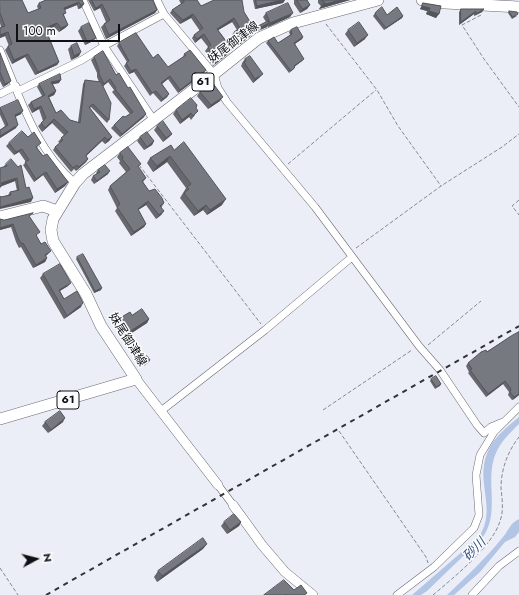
<!DOCTYPE html>
<meta charset="utf-8">
<style>
body{margin:0}
#map{position:relative;width:519px;height:595px;overflow:hidden;background:#eceef7;font-family:Jost,sans-serif}
canvas{display:block}
.north{position:absolute;left:16px;top:539px;width:40px;height:40px;-webkit-text-stroke:3px #fbfcfe;paint-order:stroke;rotate:83deg;font-size:11px;font-weight:700;line-height:16px;text-align:center;color:#0f1013}
.north::after{content:'';display:block;margin:auto;width:14px;height:18px;background:#0f1013;clip-path:polygon(50% 0,100% 100%,50% 72%,0 100%)}
.scale{position:absolute;left:16px;top:24px;width:104px;height:18px;box-sizing:border-box;border:2px solid #0f1013;border-top:0;padding-left:5px;font-size:12px;line-height:14px;white-space:nowrap;color:#0f1013;-webkit-text-stroke:3px #fbfcfe;paint-order:stroke}
</style>
<div id="map">
<canvas width="519" height="595"></canvas>
<div class="north">N</div>
<div class="scale">100 m</div>
</div>
<script>
const c = document.querySelector('canvas').getContext('2d');
c.lineJoin = 'round';
function paint(path, color) {
  c.fillStyle = color;
  c.fill(path, 'evenodd');
}
function stroke(path, color, width, dash) {
  c.strokeStyle = color;
  c.lineWidth = width;
  c.lineCap = dash ? 'butt' : 'round';
  c.setLineDash(dash || []);
  c.stroke(path);
}
function write(font, color, halo, rows, align = 'center') {
  c.font = font + ' Jost,"Noto Sans JP",sans-serif';
  c.lineWidth = 3;
  c.setLineDash([]);
  c.textBaseline = 'middle';
  c.strokeStyle = halo;
  c.fillStyle = color;
  for (const [text, x, y, turn = 0] of rows) {
    c.save();
    c.translate(x, y);
    c.rotate((+turn || 0) * Math.PI / 180);
    c.textAlign = isNaN(turn) ? turn : align;
    if (halo) c.strokeText(text, 0, 0);
    c.fillText(text, 0, 0);
    c.restore();
  }
}
paint(new Path2D(`
 M519,417v7c-9,9 -18,17 -23,29 -12,27 5,58 -13,84l-56,54 -6,4h-9l67,-58c19,-30 -5,-54 9,-86 6,-14 20,-25 31,-34z
 M519,519v13l-4,5 -10,5 -25,30 -26,23h-7c19,-18 39,-37 56,-58 6,-7 7,-14 16,-18z`), '#b3c5e5');
const minor = new Path2D(`
 M83,0l21,46 49,73
 M157,0l7,14 50,60 4,14 9,14 88,105 104,139 21,24 37,55 7,8 7,-6 12,-5
 M0,50c20,47 35,99 75,133
 M18,91l64,-31 22,-14 60,-32
 M0,94l16,-8
 M161,411l104,-81 87,-73
 M218,485l15,20
 M397,595l37,-28 40,-39 5,-13 -3,-40 4,-20 14,-23 25,-25
 M472,595l27,-29 20,-15`);
const tertiary = new Path2D(`
 M136,379l82,106
 M233,505l29,40 23,27 28,23`);
const primary = new Path2D(`
 M422,0l23,3 74,4
 M0,217l43,-11 14,5
 M0,419l136,-40 -35,-53 -15,-32 -33,-53 -2,-11 2,-11 22,-36 8,-9 131,-100 45,-36 34,-15 85,-23`);
stroke(minor, '#686971', 8);
stroke(tertiary, '#686971', 10);
stroke(primary, '#686971', 12);
stroke(new Path2D(`
 M481,15l-19,10 22,34 35,48
 M326,24l51,66 21,36 43,60
 M288,164l88,-74
 M139,165l122,159
 M519,200l-7,6 7,9
 M356,248l85,-62 61,-39 17,-13
 M428,345l53,-44
 M323,410l89,-60
 M339,431l87,126 2,6
 M0,568l18,27
 M433,595c20,-17 60,-49 67,-74 4,-10 2,-22 1,-33 0,-19 7,-37 18,-51`), '#86888e', 1, [4, 2]);
stroke(minor, '#fff', 7);
stroke(tertiary, '#fff', 9);
stroke(primary, '#fff', 11);
stroke(new Path2D(`
 M46,595l473,-269`), '#323337', 2, [5, 5]);
paint(new Path2D(`
 M0,0l28,13 10,-4 -1,-3 2,-3 5,-2v-1h38l2,4 -3,4 -3,1 -1,-4 -12,5 -1,6 4,9 -3,3 -6,4 -5,-5 -8,3 13,32 -2,3 -22,10 -10,-18 -13,7 -7,-14 3,-4h1l-4,-10 -5,2v-10l1,-1 -1,-4z
 M88,0h65l4,10 -2,3 -49,26 -5,-12 5,-5 -6,-14 -6,3z
 M179,0h18l4,6 43,6 10,16 12,-6 -3,-5 3,-4 24,4 -22,10 -1,-1v1l-12,5 -17,14 -6,-11 2,-3 3,-2 -5,-8 -14,8 14,19 -3,4 -16,13 -3,-4 2,-2 -7,-9 3,-4 -7,-9 -6,5 -3,-5 2,-3 6,-4 -9,-13 -11,6 -10,-11 2,-3 9,-6z
 M253,0h32l-2,3 -28,6z
 M294,0h13l3,5 -3,4 -7,4 -6,-9z
 M318,0h32l-31,9 2,-3 -3,-3z
 M423,3l18,3 -5,12 -10,-4 1,-3 -7,-2z
 M461,9h23l-2,3 -8,4v-2l-15,11v-13z
 M509,11l8,5 -5,3 -4,-6z
 M376,12l11,3 16,1 -1,2 -18,12 -11,-14z
 M81,27l12,14 -8,4 -7,-14z
 M291,30l12,7 -1,2 -7,5 7,17 -7,5v1l-1,2 -5,4 -23,-30 2,-2 10,2 12,-8 -1,-3z
 M348,30l17,9 -11,8 -9,-13z
 M119,43l34,15 15,9 15,-10 1,-3 20,19 -26,20 -10,-14 -6,5 7,10 -2,3 -6,5 -8,-9 -3,3 -16,-24 -5,2 -5,-8 3,-4 -10,-16z
 M71,46l8,10 -8,4 -3,-11z
 M0,53l8,31 -5,3 -3,-6z
 M94,57l22,18 28,42 -24,20 -9,-9 3,-3 16,-11 -18,-22 2,-2 -6,-8 -5,4 6,34 -2,3 -16,-16 -1,1 22,29 -3,4 -4,3 -3,-3 -16,15 2,3 -2,3 -10,9 -2,-2 -3,3 -18,-22 2,-3 5,-4 -2,-1 6,-7 -12,-12 -10,9 -4,-6 5,-5 -4,-12 -7,4 -4,-8 3,-3 11,-6 -5,-9 2,-3 20,-1 -6,1 3,7 -2,4 -5,2 7,16 14,7 8,2 5,-38 2,-4 14,2 -2,-5v-4l-6,-13z
 M245,59l15,18 -7,6 -12,-17 1,-2v-1z
 M200,92l20,9 -12,8 -11,-13z
 M0,108l21,6 -6,3 1,11 -16,10v-8l5,-4 -5,-11z
 M196,108l-1,7 -4,5 -2,-3 -9,7 -7,-10 3,-4z
 M157,126l15,8 -3,3 -6,5 -9,-12z
 M28,137l10,10 -1,1 6,8 25,26 -3,4 -10,7 -12,-18 -9,7 -11,-17 3,-3 -7,-10 -5,3 -8,-9 3,-3z
 M140,137l14,4 -2,4 -8,5 -7,-9z
 M174,150l48,55 -15,10 -4,-5 -9,6 -14,-18 6,-10 -19,-26 -14,10 -6,-9 3,-5z
 M120,153l18,15 8,10 -3,4 6,9 15,12 -3,5 3,3 -3,4 -5,4 -10,-14 -8,5 8,14 -2,3 -13,9 -16,-25 2,-3 -9,-18 2,-4 16,-14 -7,-9 1,-2 -3,-4z
 M6,164l20,24 5,14 -30,-5 7,-2 2,-3 7,-1 -2,-10 -13,5 1,-19z
 M98,170l10,4 -14,10 -3,-4 2,-4 4,-2 -1,-1z
 M30,217l7,19h-1l12,18 -2,2 1,2 -2,4 -12,6 -12,-21 -2,1 -3,-6 -5,-15 -11,3v-11l4,1z
 M77,257l24,33 -7,3 -18,-34z
 M43,274l25,12 -8,5 4,8 17,8 -17,12 -24,-41z
 M132,315l17,4 -2,4 -20,13 -10,-14 3,-4z
 M519,332v63l-5,4 -2,1 -4,-5 1,-3 -6,-8 -17,13 -18,-24 1,-1 -3,-6 2,-3z
 M142,360h8l-1,2 -5,4 -3,-4z
 M431,379l10,5 -1,2 -5,3 -5,-8z
 M45,422h18l-15,11 -6,-7z
 M224,522h17l-2,4 -12,8 -6,-8z
 M203,549l-46,33 -3,-5 4,-6z`), '#66686e');
paint(new Path2D(`
 M282,0h3l-2,3 -28,6 2,-3z
 M340,0h10l-31,9 3,-4z
 M79,2l-2,3 -16,6 3,-3z
 M84,4l-3,4 -3,1 3,-4z
 M102,4l-2,4 -6,3 2,-3z
 M310,5l-3,4 -7,4 3,-4z
 M422,6l8,2 -3,3 -7,-2z
 M484,9l-2,3 -8,4 2,-2z
 M157,10l-2,3 -49,26 3,-4z
 M429,11l10,3 -3,4 -10,-4z
 M476,11l-2,3 -15,11 2,-3z
 M293,13l-3,4 -22,10 2,-4z
 M193,14l-2,4 -11,6 3,-4z
 M403,16l-1,2 -18,12 2,-2z
 M234,18l-2,4 -17,10 2,-3z
 M57,23l-3,4 -12,5 3,-4z
 M269,23l-2,4 -12,5 -17,14 3,-4 16,-13z
 M68,25l-3,3 -6,4 2,-4z
 M8,32l-3,4 -5,2v-3z
 M204,34l-3,4 -6,5 2,-4z
 M368,35l-3,4 -11,8 3,-4z
 M303,37l-1,2 -9,6 1,-2z
 M96,38l-3,3 -8,4 2,-3z
 M232,49l-3,4 -16,13 3,-4z
 M81,52l-2,4 -8,4 3,-4z
 M28,54l-3,3 -13,7 2,-4z
 M304,59l-2,2 -9,7 1,-2z
 M59,62l-2,3 -22,10 3,-3z
 M136,69l-2,3 -5,2 2,-3z
 M206,70l-2,3 -26,20 2,-3z
 M263,74l-3,3 -7,6 2,-4z
 M170,76l-2,3 -9,7 2,-3z
 M110,79l-2,3 -6,5 2,-3z
 M61,80l-2,3 -10,2 2,-3z
 M11,81l-3,3 -5,3 2,-3z
 M56,91l-2,4 -8,4 2,-3z
 M169,94l-2,3 -6,5 2,-3z
 M223,97l-3,4 -12,8 3,-4z
 M41,106l-2,3 -7,4 2,-4z
 M23,111l-2,3 -8,4 2,-3z
 M191,113l-2,4 -9,7 2,-4z
 M146,114l-2,3 -24,20 2,-3z
 M54,119l-2,4 -10,9 3,-4z
 M18,125l-2,3 -16,10v-2z
 M172,134l-3,3 -6,5 3,-4z
 M105,137l-3,4 -17,16 2,-3z
 M112,137l-3,4 -4,3 2,-4z
 M154,141l-2,4 -8,5 3,-3z
 M22,149l-3,3 -5,3 2,-3z
 M170,156l-3,6 -14,10 4,-6z
 M88,159l-2,3 -10,9 3,-4z
 M110,171l-2,3 -14,10 3,-3z
 M46,172l-3,3 -9,7 2,-3z
 M17,178l-2,3 -13,5 -2,2v-3l1,-2z
 M68,182l-3,4 -10,7 2,-4z
 M33,198l-2,4 -31,7v-2z
 M226,199l-4,6 -15,10 3,-5z
 M148,201l-2,4 -11,7 3,-3z
 M206,205l-3,5 -9,6 4,-5z
 M164,211l-3,4 -5,4 3,-4z
 M13,224l-2,3 -11,3v-2z
 M146,224l-2,3 -13,9 3,-4z
 M51,251l-3,3 -6,4 3,-3z
 M47,258l-2,4 -12,6 3,-3z
 M71,283l-3,3 -12,7 3,-3z
 M102,288l-1,2 -7,3 1,-2z
 M83,303l-2,4 -17,12 3,-3z
 M149,319l-2,4 -20,13 2,-4z
 M505,381l-2,3 -17,13 2,-3z
 M519,394v1l-5,4 -2,1 2,-3z
 M65,418l-2,4 -15,11 3,-3z
 M241,522l-2,4 -12,8 3,-4z
 M207,544l-4,5 -46,33 5,-6z`), '#53555a');
const building = new Path2D(`
 M0,0h22l6,13 13,-5 -2,-5 7,-3h36l2,4 -3,1 -2,-3 -15,6 2,5 -3,1 5,11 -7,3 -4,-5 -12,5 14,34 -21,10 -10,-18 -14,6 -6,-14 4,-2 -4,-12 -8,3v-7l5,-2 -5,-13z
 M92,0h61l4,10 -48,25 -5,-11 6,-4 -8,-16 -6,4z
 M183,0h14l4,6 13,-6h28l2,12 10,16 14,-7 1,2 -12,6 -16,13 -7,-10 6,-4 -6,-10 -17,11 15,20 -16,13 -3,-4 2,-1 -7,-10 3,-2 -7,-11 -7,5 -3,-4 9,-7 -10,-14 -10,6 -11,-10 12,-8z
 M256,0h26l-25,6z
 M297,0h10l3,5 -7,4z
 M322,0h18l-18,5 3,-2z
 M288,3l5,10 -23,10 -4,-10z
 M423,3l18,3 -2,8 -10,-3 1,-3 -8,-2z
 M382,7l5,8 10,-8 6,9 -17,12 -11,-14 1,-2z
 M461,9h23l-8,5v-3l-15,11z
 M509,11l8,1 1,2 -5,3z
 M359,22l9,13 -11,8 -9,-13z
 M89,23l7,15 -9,4 -6,-15z
 M297,27l6,10 -9,6 10,16 -10,7 1,1 -4,4 -23,-30 6,-4 4,6 14,-9 -1,-4z
 M136,33l17,25 5,-4 10,13 18,-12 -2,-1 6,-4 16,20 -26,20 -10,-14 -9,7 8,11 -6,5 -7,-8 -4,2 -16,-24 -5,2 -5,-8 3,-2 -10,-18z
 M77,43l4,9 -7,4 -3,-10z
 M103,51l13,24 3,-2 9,15 2,-1 16,27 -24,20 -8,-9 9,-9 2,1 8,-5 -18,-23 1,-1 -6,-9 -6,5 -5,-10v-4l-5,-13z
 M0,53l11,28 -6,3 -5,-12z
 M250,56l13,18 -8,5 -11,-17 2,-1 -1,-2z
 M60,74l1,6 -10,2 5,9 -8,5 8,17 5,-3 9,10 10,3 5,-43 16,2 10,21 -2,17 -16,-16 -4,3 23,30 -5,3 -2,-3 -18,17 -1,2 2,3 -9,8 -2,-2 -4,3 -18,-21 8,-7 -2,-2 7,-6 -14,-13 -9,9 -4,-5 5,-5 -5,-12 -7,3 -3,-7 14,-7 -6,-11z
 M212,82l11,15 -12,8 -11,-13z
 M191,98l6,7 -1,3 2,3 -5,5 -2,-3 -9,7 -6,-10z
 M18,100l5,11 -8,4 3,10 -18,11v-6l8,-5 -8,-17z
 M163,121l9,13 -6,4 -9,-12z
 M22,131l6,6 6,-5 7,11 -5,4 7,9 4,-2 21,28 -11,7 -11,-17 -10,7 -11,-17 4,-2 -7,-11 -6,3 -7,-9z
 M147,132l7,9 -7,6 -7,-10z
 M184,142l42,57 -16,11 -4,-5 -8,6 -14,-18 5,-4 -2,-2 4,-3 -21,-28 -13,10 -7,-8 21,-13 3,5z
 M128,147l13,17 -3,2 8,12 -4,3 7,10 6,-2 7,9 2,5 -4,3 4,5 -5,4 -11,-14 -10,8 8,15 -12,8 -17,-25 3,-3 -10,-18 20,-17 -8,-10 1,-2 -3,-4z
 M11,159l7,8 3,-2 5,23 3,-1 4,11 -33,9v-11l1,1 10,-2 -1,-3 9,-2 -2,-12 -16,5 1,2 -2,1v-18l7,-2 -1,-2z
 M105,165l5,6 -13,10 -4,-5 7,-4 -2,-2z
 M33,213l-4,3 11,16 -4,3 5,9 4,-2 6,9 -6,4 2,3 -11,7 -13,-22 -1,1 -4,-6 -5,-14 -13,4v-9l4,1z
 M83,254l19,34 -7,3 -18,-34z
 M60,264l11,19 -12,7 5,9 13,-8 6,12 -16,13 -24,-42z
 M142,309l7,10 -20,13 -9,-14 10,-6 2,3z
 M519,332v62l-3,2 -2,1 -4,-5 1,-3 -6,-8 -17,13 -18,-24 2,-1 -4,-6 13,-11 5,-2 1,2 24,-16z
 M147,356l3,4 -5,4 -3,-4z
 M436,376l5,8 -5,3 -5,-8z
 M60,411l5,7 -14,12 -6,-8z
 M234,514l7,8 -11,8 -6,-8z
 M203,538l4,6 -45,32 -4,-5z
 M284,580l10,10 7,-5 6,8 -3,2h-18v-1l-1,1h-21z`);
paint(building, '#777980');
stroke(building, '#53555a', 1);
for (const [x, y, w] of [
 [203,82,22],
 [68,400,22]
]) {
  const box = new Path2D();
  box.roundRect(x - w / 2, y - 9, w, 18, 3);
  c.fillStyle = '#fbfcfe';
  c.fill(box);
  stroke(box, '#0f1013', 1);
}
write('bold 11px', '#0f1013', null, [
 ["61",203,82],
 ["61",68,400]
]);
write('12px', '#0f1013', '#fbfcfe', [
 ["妹尾御津線",234,43,-37],
 ["妹尾御津線",127,340,58]
]);
write('italic 13px', '#39507c', '#fbfcfe', [
 ["砂川",475,550,-46]
]);
</script>
